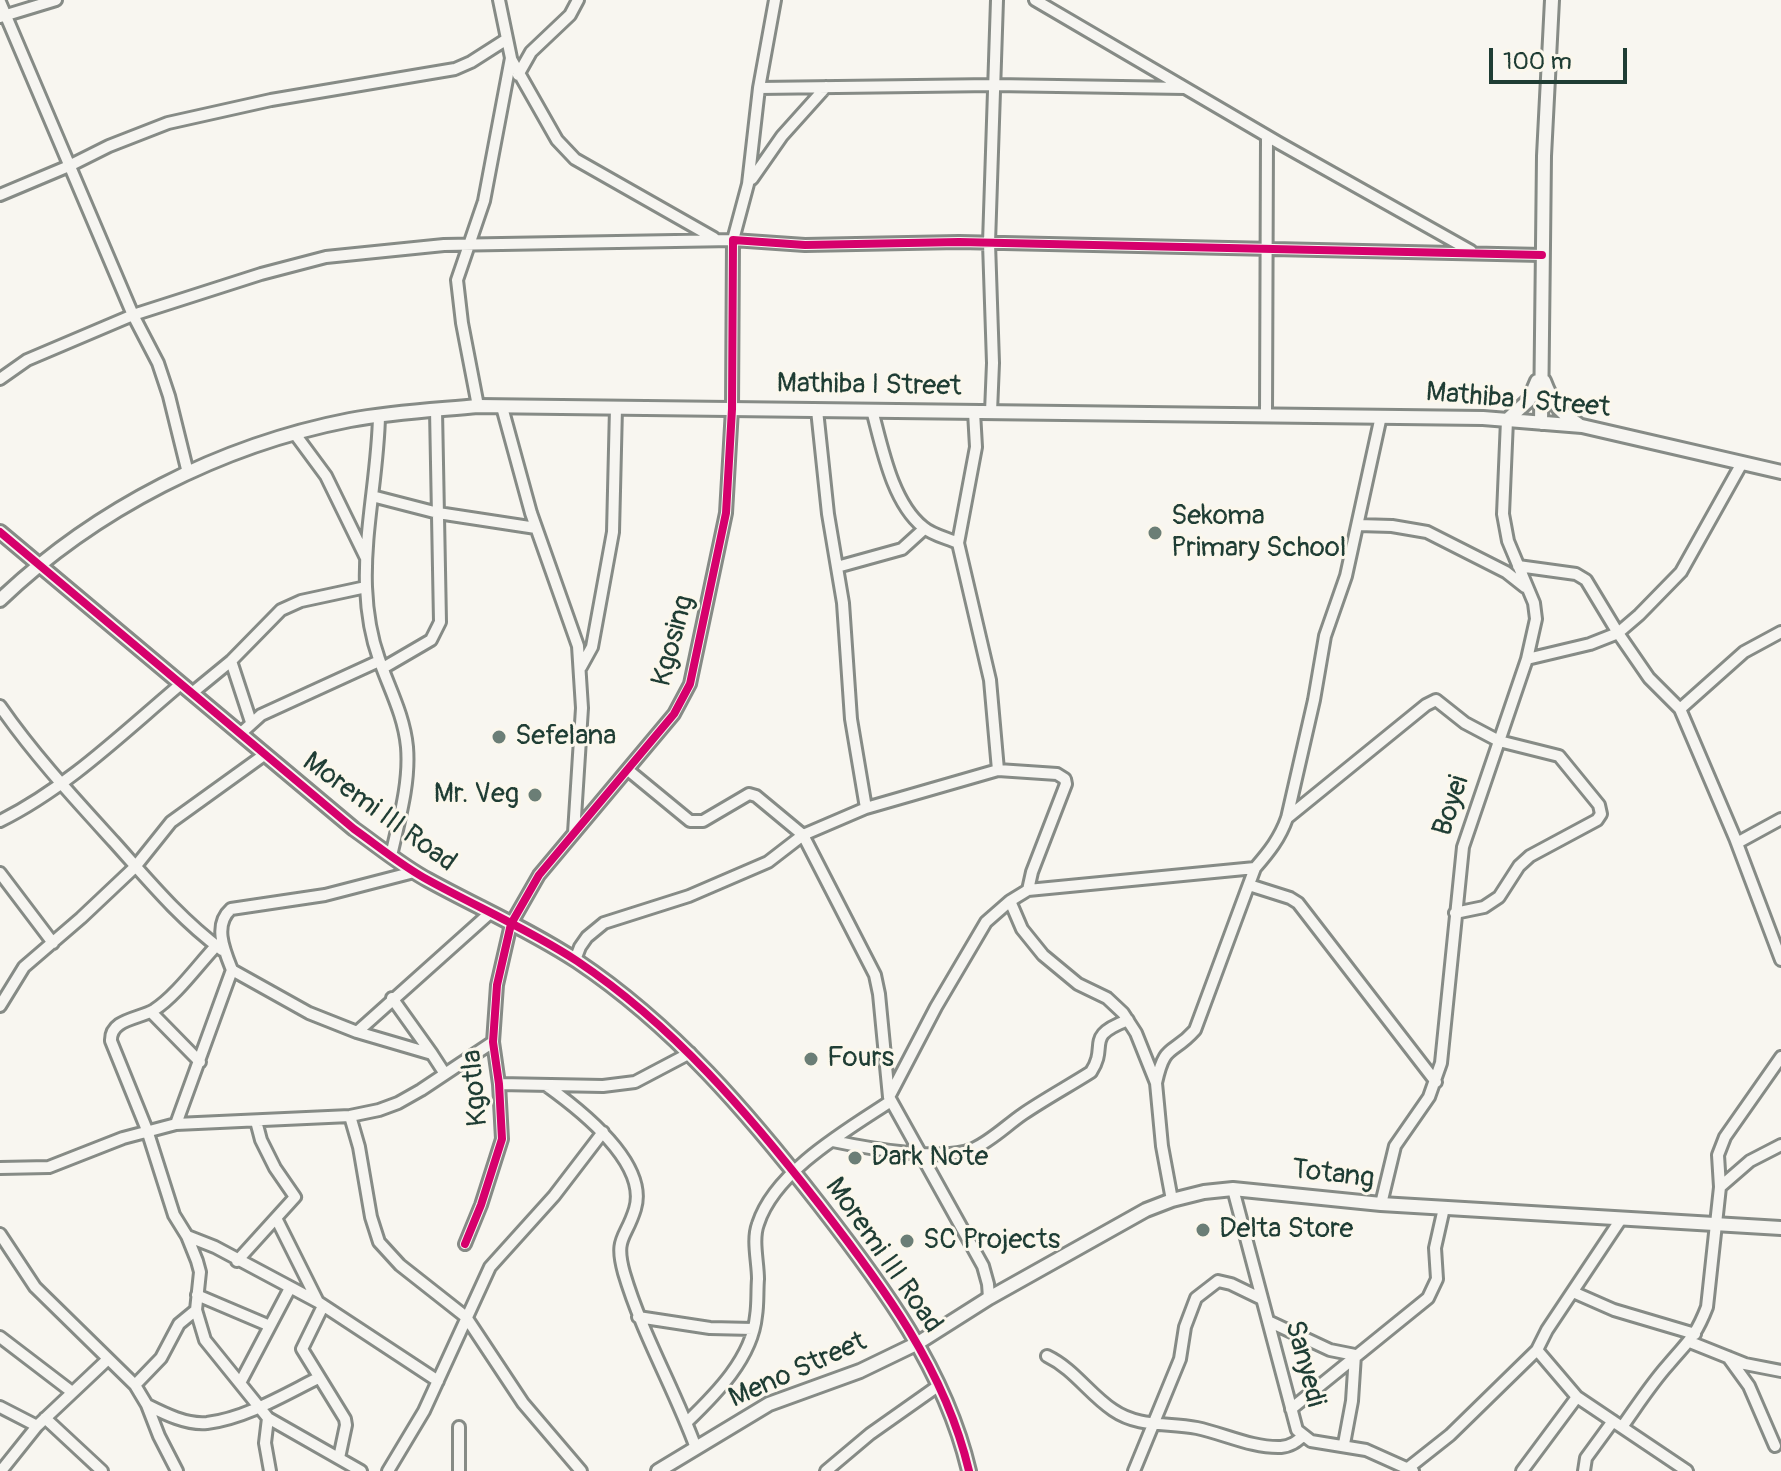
<!DOCTYPE html>
<style>
body{margin:0}
#map{position:relative;width:1781px;height:1471px;overflow:hidden;background:#f8f6f0;font-family:Pangolin,sans-serif}
canvas{display:block}
.scale{position:absolute;left:1489px;top:48px;width:138px;height:36px;box-sizing:border-box;border:4px solid #1f3d34;border-top:0;padding-left:10px;font-size:24px;line-height:28px;white-space:nowrap;color:#1f3d34;-webkit-text-stroke:6px #fbf7ec;paint-order:stroke}
</style>
<div id="map">
<canvas width="1781" height="1471"></canvas>
<div class="scale">100 m</div>
</div>
<script>
const c = document.querySelector('canvas').getContext('2d');
c.lineJoin = 'round';
function stroke(path, color, width, dash) {
  c.strokeStyle = color;
  c.lineWidth = width;
  c.lineCap = dash ? 'butt' : 'round';
  c.setLineDash(dash || []);
  c.stroke(path);
}
function write(font, color, halo, rows, align = 'center') {
  c.font = font + ' Pangolin,sans-serif';
  c.lineWidth = 6;
  c.setLineDash([]);
  c.textBaseline = 'middle';
  c.strokeStyle = halo;
  c.fillStyle = color;
  for (const [text, x, y, turn = 0] of rows) {
    c.save();
    c.translate(x, y);
    c.rotate((+turn || 0) * Math.PI / 180);
    c.textAlign = isNaN(turn) ? turn : align;
    if (halo) c.strokeText(text, 0, 0);
    c.fillText(text, 0, 0);
    c.restore();
  }
}
const minor = new Path2D(`
 M1035,0l244,143 192,108
 M0,2l133,313 25,48 11,33 19,77
 M0,17l56,-17
 M511,59l46,81 18,19 139,79
 M518,75l13,-23 39,-37 8,-15
 M759,88l235,-3 191,3
 M752,179l30,-43 44,-49
 M0,195l69,-29 40,-20 59,-23 103,-23 184,-31 16,-7 36,-23
 M0,379l27,-19 106,-45 128,-41 65,-17 118,-12 289,-5 15,-56 11,-96 16,-88
 M478,406l-16,-83 -5,-43 27,-79 27,-143 -12,-58
 M502,407l29,106 47,133 4,62 -8,125
 M817,410l11,104 15,89 8,116 15,89 132,-38
 M872,410c10,37 20,92 51,117 9,8 24,11 35,16
 M974,412l2,35 -18,96 32,137 8,90 59,4 8,5 1,5 -34,88 -4,18
 M991,412l2,-49 -4,-120 8,-243
 M1266,414l1,-278
 M379,416c-1,57 -15,114 -13,171 1,24 5,50 13,72 10,29 25,56 28,88 3,36 -8,73 -16,109
 M295,434l31,42 40,82
 M372,496l66,17 98,15
 M1358,525l34,1 35,6 79,40 19,15
 M1518,566l58,8 10,6 32,53 31,45 31,31 55,129 46,122
 M837,567l65,-18 22,-20
 M1527,659l63,-15 28,-11 21,-18 42,-43 61,-109
 M231,661l20,61
 M581,667l11,-20 21,-115 3,-124
 M383,668l48,-28 9,-18 -4,-212
 M192,693l39,-32 50,-51 20,-9 65,-14
 M0,706c34,49 74,92 114,136 34,38 66,77 108,108
 M1680,709l64,-57 37,-20
 M240,734l21,-19 118,-54
 M628,770l62,51h13l46,-27 7,2 47,39 72,140 4,19 10,103 94,169 5,18 1,14
 M1287,818l139,-113 10,-5 29,23 34,18 60,15 40,49 2,9 -4,6 -67,36 -11,10 -20,31 -15,10 -29,6
 M0,821c67,-33 124,-89 181,-137
 M1737,843l44,-24
 M0,873l53,70
 M1249,885l41,13 8,5 138,179
 M1010,901l12,28 21,26 35,29 29,14 16,15 13,20 20,50 6,63 10,54
 M216,946c-18,19 -40,50 -62,64 -15,9 -44,9 -43,31l36,89 27,85 13,21 10,25 3,11 -4,38 9,30 63,78 93,53
 M575,960l5,-13 7,-10 17,-14 85,-27 79,-34 35,-27 63,-27
 M232,970l77,43 48,19 75,22 13,20
 M392,998l40,56
 M0,1006l24,-39 57,-49 54,-51 36,-45 93,-67
 M151,1012l49,50
 M357,1032l133,-119
 M1156,1083c9,-41 16,-27 39,-53l60,-162
 M499,1084l104,2 32,-4 55,-29
 M547,1086c32,23 102,77 88,123 -9,30 -21,28 -11,64 18,61 50,115 72,175
 M889,1097l47,-90 50,-85 24,-21 18,-11 227,-22c14,-16 25,-30 32,-50l27,-118 11,-64 21,-60 35,-160
 M350,1116l9,31 12,70 8,25 21,23 66,52 57,86 58,68
 M176,1124l56,-154c-8,-20 -19,-45 -1,-61l94,-14 89,-23
 M833,1141c33,7 110,21 140,8 18,-8 34,-24 50,-35 22,-15 46,-28 68,-42 18,-27 -8,-35 37,-52
 M0,1168l49,-1 74,-29 53,-14 174,-8 29,-6 19,-7 23,-13 72,-48
 M1720,1187l30,-26 31,-16
 M1233,1189l64,241 14,11 55,9 47,21
 M1381,1204l14,-58 34,-49 12,-34 22,-216 64,-188 9,-40 -2,-16 -26,-62 -5,-27 4,-94
 M276,1218l42,84
 M1621,1219l-74,111 -10,20 40,47 110,74
 M0,1234l35,53 100,98 12,20 12,31 18,35
 M187,1236l28,11 103,55 120,79
 M465,1244l16,-39 21,-66 -3,-55 -6,-42 4,-57 14,-61 28,-49 135,-161 16,-30 36,-171 6,-104 1,-169 72,5 154,-3 583,13
 M237,1261l58,-64 -20,-29 -14,-28 -5,-19
 M1573,1292l41,18 81,24
 M197,1295l73,31
 M323,1306l-21,43 43,70 1,6 -7,33
 M638,1317l72,11 43,1
 M1268,1321l62,29 25,5 -3,46 -8,43
 M0,1337l72,55
 M1690,1342l55,22 36,7
 M1047,1356c27,13 42,38 66,54 26,18 55,12 84,18 28,6 55,20 84,19 10,-1 15,-5 22,-11
 M1728,1357l21,29 26,60
 M240,1383l50,-95
 M135,1385l26,-27 18,-34 17,-14
 M147,1405c18,9 40,20 60,18 39,-5 77,-28 111,-45
 M0,1407l37,19
 M1291,1409l137,-111 9,-19 -2,-31 9,-40
 M45,1418l57,53
 M268,1418l-3,25 5,28
 M687,1422c29,-28 65,-64 69,-106 2,-12 1,-25 2,-37 0,-17 -6,-39 0,-55 17,-53 89,-94 133,-123
 M459,1427v44
 M1622,1427c15,-21 29,-43 46,-62 20,-24 27,-27 39,-58l13,-120 -2,-32 7,-18 56,-80
 M1407,1469l43,-34 87,-85
 M1,1471l36,-45 71,-67
 M388,1471l36,-60 66,-144 64,-71 49,-64
 M826,1471l44,-37 68,-48
 M1134,1471l46,-112 5,-32 11,-29 22,-17 13,3 31,15
 M1522,1471l55,-74
 M1584,1471l2,-13 27,-37`);
const tertiary = new Path2D(`
 M1544,381c8,21 15,31 34,43
 M1507,420l22,-20 8,-19
 M1541,423l3,-267 8,-156
 M0,532l354,297c24,17 48,37 74,51 49,27 102,50 149,81 97,65 171,152 242,243 63,81 126,165 150,267
 M0,600c95,-91 221,-155 350,-180 42,-8 85,-10 128,-14l1005,12 99,8 199,46
 M658,1471l111,-67 91,-33 58,-28 71,-45 157,-88 26,-10 32,-8 29,-3 148,15 400,24`);
stroke(minor, '#868b86', 16);
stroke(tertiary, '#868b86', 18);
stroke(minor, '#f6f5f1', 10);
stroke(tertiary, '#f6f5f1', 12);
stroke(new Path2D(`
 M0,532l354,297c24,17 48,37 74,51 49,27 102,50 149,81 97,65 171,152 242,243 63,81 126,165 150,267
 M465,1244l16,-39 21,-66 -3,-55 -6,-42 4,-57 14,-61 28,-49 135,-161 16,-30 36,-171 6,-104 1,-169 72,5 154,-3 583,13`), '#d6006c', 8);
for (const [x, y, r, color] of [
 [1155,533,8,"#6b7e76"],
 [499,737,8,"#6b7e76"],
 [535,795,8,"#6b7e76"],
 [811,1059,8,"#6b7e76"],
 [855,1158,8,"#6b7e76"],
 [1203,1230,8,"#6b7e76"],
 [907,1241,8,"#6b7e76"]
]) {
  const dot = new Path2D();
  dot.arc(x, y, r, 0, 2 * Math.PI);
  c.fillStyle = color;
  c.fill(dot);
  stroke(dot, '#fbf7ec', 3);
}
write('28px', '#1f3d34', '#fbf7ec', [
 ["Mathiba I Street",869,386,1],
 ["Mathiba I Street",1518,401,5],
 ["Kgosing",674,641,-75],
 ["Boyei",1452,806,-72],
 ["Moremi III Road",379,813,36],
 ["Kgotla",476,1088,-95],
 ["Totang",1333,1175,7],
 ["Moremi III Road",883,1256,55],
 ["Sanyedi",1304,1364,75],
 ["Meno Street",798,1371,-24]
]);
write('28px', '#1f3d34', '#fbf7ec', [
 ["Sekoma",1171,517],
 ["Primary School",1171,549],
 ["Sefelana",515,737],
 ["Mr. Veg",519,795,"right"],
 ["Fours",827,1059],
 ["Dark Note",871,1158],
 ["Delta Store",1219,1230],
 ["SC Projects",923,1241]
], 'left');
</script>
